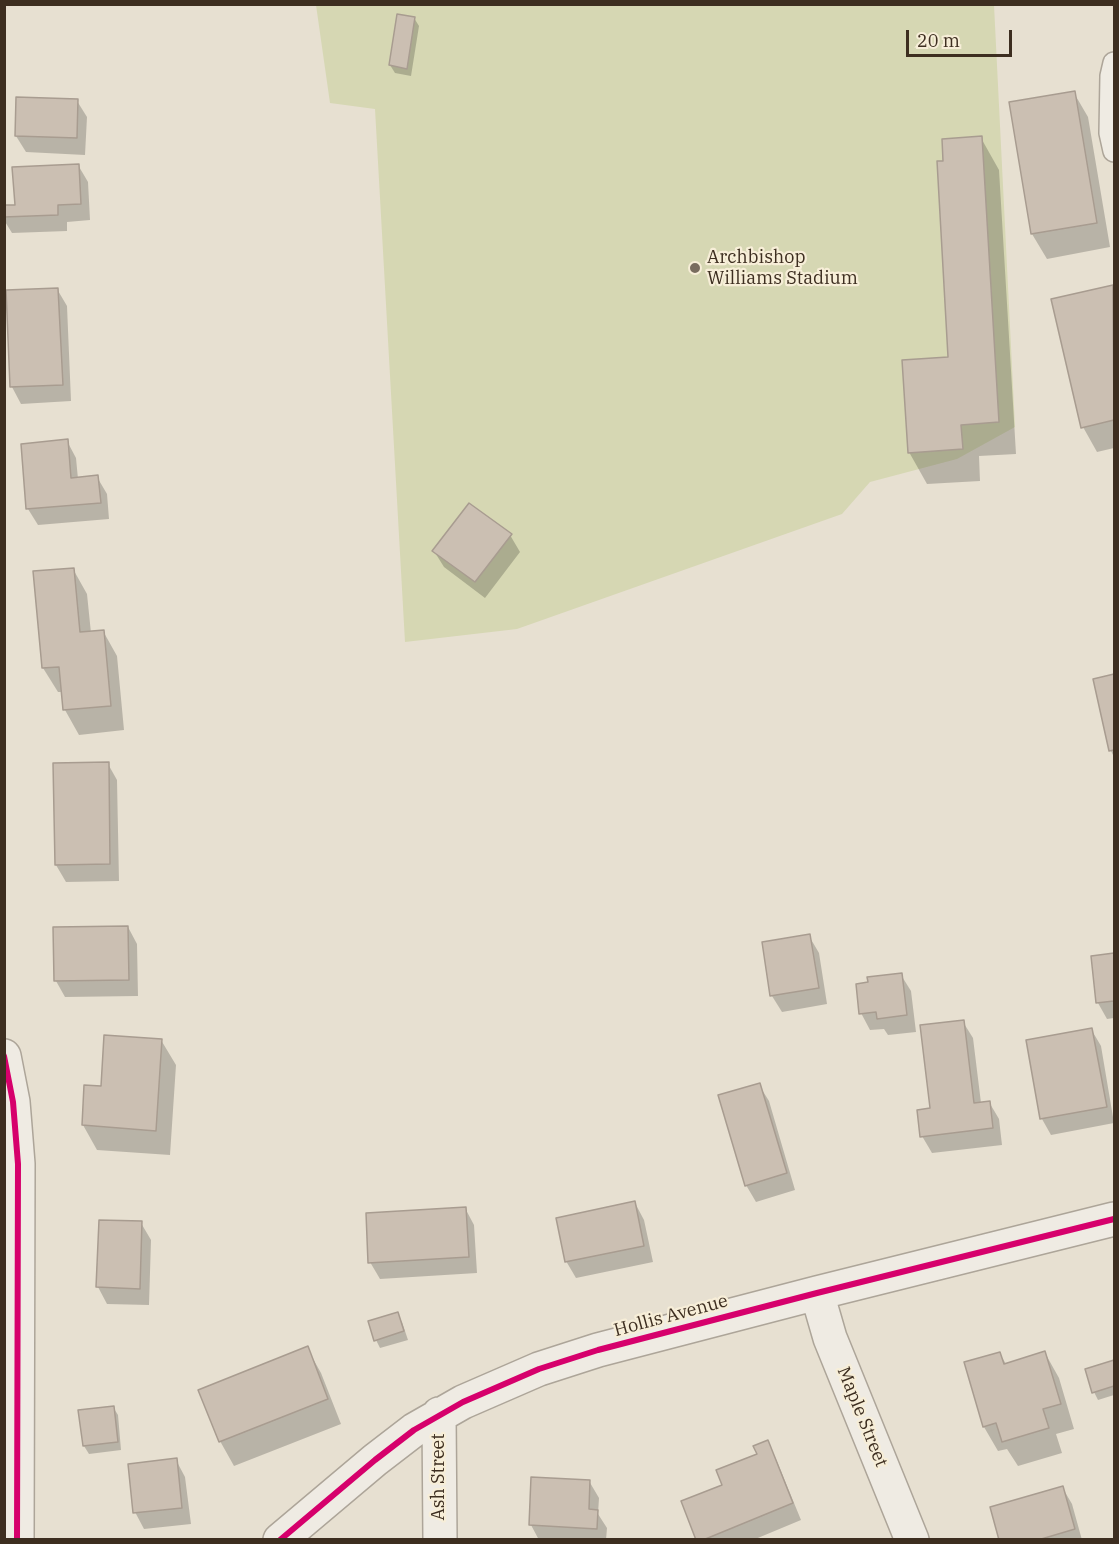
<!DOCTYPE html>
<style>
body{margin:0}
#map{position:relative;width:1119px;height:1544px;overflow:hidden;background:#e7e0d1;font-family:"IBM Plex Serif",serif}
canvas{display:block}
.frame{position:absolute;inset:0;border:6px solid #3d2e20;pointer-events:none}
.scale{position:absolute;left:906px;top:30px;width:106px;height:27px;box-sizing:border-box;border:3px solid #3d2e20;border-top:0;padding-left:8px;font-size:18px;line-height:21px;white-space:nowrap;color:#3d2e20;-webkit-text-stroke:4px #f7eed8;paint-order:stroke}
</style>
<div id="map">
<canvas width="1119" height="1544"></canvas>
<div class="frame"></div>
<div class="scale">20 m</div>
</div>
<script>
const c = document.querySelector('canvas').getContext('2d');
c.lineJoin = 'round';
function paint(path, color) {
  c.fillStyle = color;
  c.fill(path, 'evenodd');
}
function stroke(path, color, width, dash) {
  c.strokeStyle = color;
  c.lineWidth = width;
  c.lineCap = dash ? 'butt' : 'round';
  c.setLineDash(dash || []);
  c.stroke(path);
}
function write(font, color, halo, rows, align = 'center') {
  c.font = font + ' "IBM Plex Serif",serif';
  c.lineWidth = 4.5;
  c.setLineDash([]);
  c.textBaseline = 'middle';
  c.strokeStyle = halo;
  c.fillStyle = color;
  for (const [text, x, y, turn = 0] of rows) {
    c.save();
    c.translate(x, y);
    c.rotate((+turn || 0) * Math.PI / 180);
    c.textAlign = isNaN(turn) ? turn : align;
    if (halo) c.strokeText(text, 0, 0);
    c.fillText(text, 0, 0);
    c.restore();
  }
}
paint(new Path2D(`
 M316,5h678l21,422 -58,32 -87,23 -28,32 -325,115 -112,13 -30,-533 -45,-6z`), '#d6d7b3');
paint(new Path2D(`
 M414,18l5,8 -8,50 -16,-3 -5,-8z
 M1074,93l14,24 22,130 -63,12 -15,-25 -22,-131z
 M77,101l10,16 -2,38 -59,-3 -10,-16z
 M981,138l18,32 17,284 -37,2 1,25 -53,3 -18,-32 41,-93 -5,-197z
 M78,165l10,17 2,38 -23,2v9l-55,2 -8,-13v-14h12z
 M1113,286l1,3v159l-17,4 -14,-25z
 M57,289l10,17 4,95 -50,3 -9,-17z
 M67,441l9,17 2,21 19,-2 10,17 2,25 -71,6 -10,-16z
 M510,535l10,17 -35,46 -41,-31 -10,-16z
 M73,569l14,25 4,39 12,-2 14,25 7,74 -45,5 -14,-25 -2,-18h-5l-15,-24z
 M1114,676v81l-3,-6 -17,-70z
 M108,764l9,16 2,101 -53,1 -10,-17z
 M128,927l9,17 1,52 -73,1 -9,-16z
 M809,936l10,17 8,51 -45,8 -10,-16z
 M1114,955v63l-7,1 -9,-16 -5,-46z
 M901,975l10,16 5,41 -28,3 -4,-6 -14,1 -9,-17z
 M963,1022l10,16 8,65 8,-1 10,17 3,26 -70,8 -10,-17z
 M1091,1029l10,17 13,77 -63,12 -9,-16 -15,-77z
 M161,1040l15,25 -6,90 -73,-5 -14,-25 19,-37z
 M759,1085l10,16 26,89 -39,12 -10,-17z
 M635,1203l9,17 9,42 -77,16 -10,-17z
 M465,1208l9,17 3,48 -97,6 -10,-17z
 M141,1223l10,17 -2,65 -42,-1 -9,-17z
 M397,1314l5,8 6,18 -28,8 -4,-8z
 M307,1348l14,25 20,51 -107,42 -14,-25z
 M1045,1353l14,25 15,51 -18,5 6,19 -44,13 -11,-17 -9,2 -14,-24 -18,-63 34,-10 6,10z
 M1114,1361v34l-16,5 -4,-8 -7,-22z
 M113,1407l5,8 3,35 -32,4 -5,-8 -4,-35z
 M767,1442l9,17 25,61 -48,20h-55l26,-55 35,-31z
 M176,1460l9,17 6,47 -47,5 -9,-17z
 M533,1478l56,3 10,17 -1,16 9,14 -1,12h-67l-8,-15z
 M1062,1487l10,17 10,36h-81z`), '#0003');
const building = new Path2D(`
 M397,14l18,3 -8,52 -18,-4z
 M1075,91l22,132 -66,11 -22,-132z
 M16,97l62,2 -1,39 -62,-2z
 M982,136l17,286 -38,3 2,24 -55,4 -6,-93 46,-3 -11,-196h6l-1,-22z
 M79,164l2,40 -23,1v10l-54,2v-12h11l-3,-38z
 M1113,285l1,135 -33,8 -30,-129z
 M58,288l5,97 -53,2 -4,-97z
 M68,439l3,39 27,-3 3,28 -75,6 -5,-65z
 M469,503l43,31 -37,48 -43,-31z
 M74,568l6,64 24,-2 7,76 -48,4 -4,-43 -17,1 -9,-97z
 M1114,674v76l-5,1 -16,-72z
 M109,762l1,102 -55,1 -2,-102z
 M128,926l1,54 -75,1 -1,-54z
 M810,934l9,54 -49,8 -8,-54z
 M1114,953v48l-18,2 -5,-47z
 M902,973l5,42 -30,4 -1,-7 -17,2 -3,-30 12,-2 -1,-5z
 M964,1020l10,83 16,-2 3,27 -73,9 -3,-27 13,-2 -10,-83z
 M1092,1028l15,79 -67,12 -14,-79z
 M104,1035l58,4 -6,92 -74,-6 2,-40 17,1z
 M760,1083l27,90 -42,13 -27,-91z
 M635,1201l9,45 -79,16 -9,-44z
 M466,1207l3,50 -101,6 -2,-50z
 M99,1220l43,1 -2,68 -44,-2z
 M398,1312l6,19 -30,10 -6,-20z
 M308,1346l20,53 -109,43 -21,-52z
 M1045,1351l16,53 -18,5 6,19 -47,14 -6,-19 -13,4 -19,-65 36,-10 4,12z
 M1114,1360v26l-22,7 -7,-24z
 M114,1406l4,36 -35,4 -5,-36z
 M768,1440l25,63 -90,37h-7l-15,-39 41,-16 -6,-15 41,-16 -4,-8z
 M177,1458l5,50 -49,5 -5,-49z
 M531,1477l59,3 -1,29 9,1 -1,19 -68,-4z
 M1063,1486l12,43 -37,11h-39l-9,-33z`);
paint(building, '#cbbfb2');
stroke(building, '#a89c90', 1.5);
const lane = new Path2D(`
 M1114,63l-3,13 -1,57 4,18`);
const street = new Path2D(`
 M4,1056l9,46 5,62 -1,376
 M817,1293l13,45 82,202
 M439,1414l1,126
 M280,1540l95,-80 39,-30 49,-28 76,-33 59,-19 219,-57 297,-74`);
stroke(lane, '#ada599', 24);
stroke(street, '#ada599', 36);
stroke(lane, '#efebe3', 21);
stroke(street, '#efebe3', 33);
stroke(new Path2D(`
 M4,1056l9,46 5,62 -1,376
 M280,1540l95,-80 39,-30 49,-28 76,-33 59,-19 219,-57 297,-74`), '#d6006c', 6);
for (const [x, y, r, color] of [
 [695,268,6,"#786c5e"]
]) {
  const dot = new Path2D();
  dot.arc(x, y, r, 0, 2 * Math.PI);
  c.fillStyle = color;
  c.fill(dot);
  stroke(dot, '#f7eed8', 2);
}
write('18px', '#3d2e20', '#f7eed8', [
 ["Archbishop",707,258],
 ["Williams Stadium",707,279]
], 'left');
write('18px', '#3d2e20', '#f7eed8', [
 ["Hollis Avenue",671,1316,-15],
 ["Maple Street",862,1417,68],
 ["Ash Street",439,1477,-90]
]);
</script>
